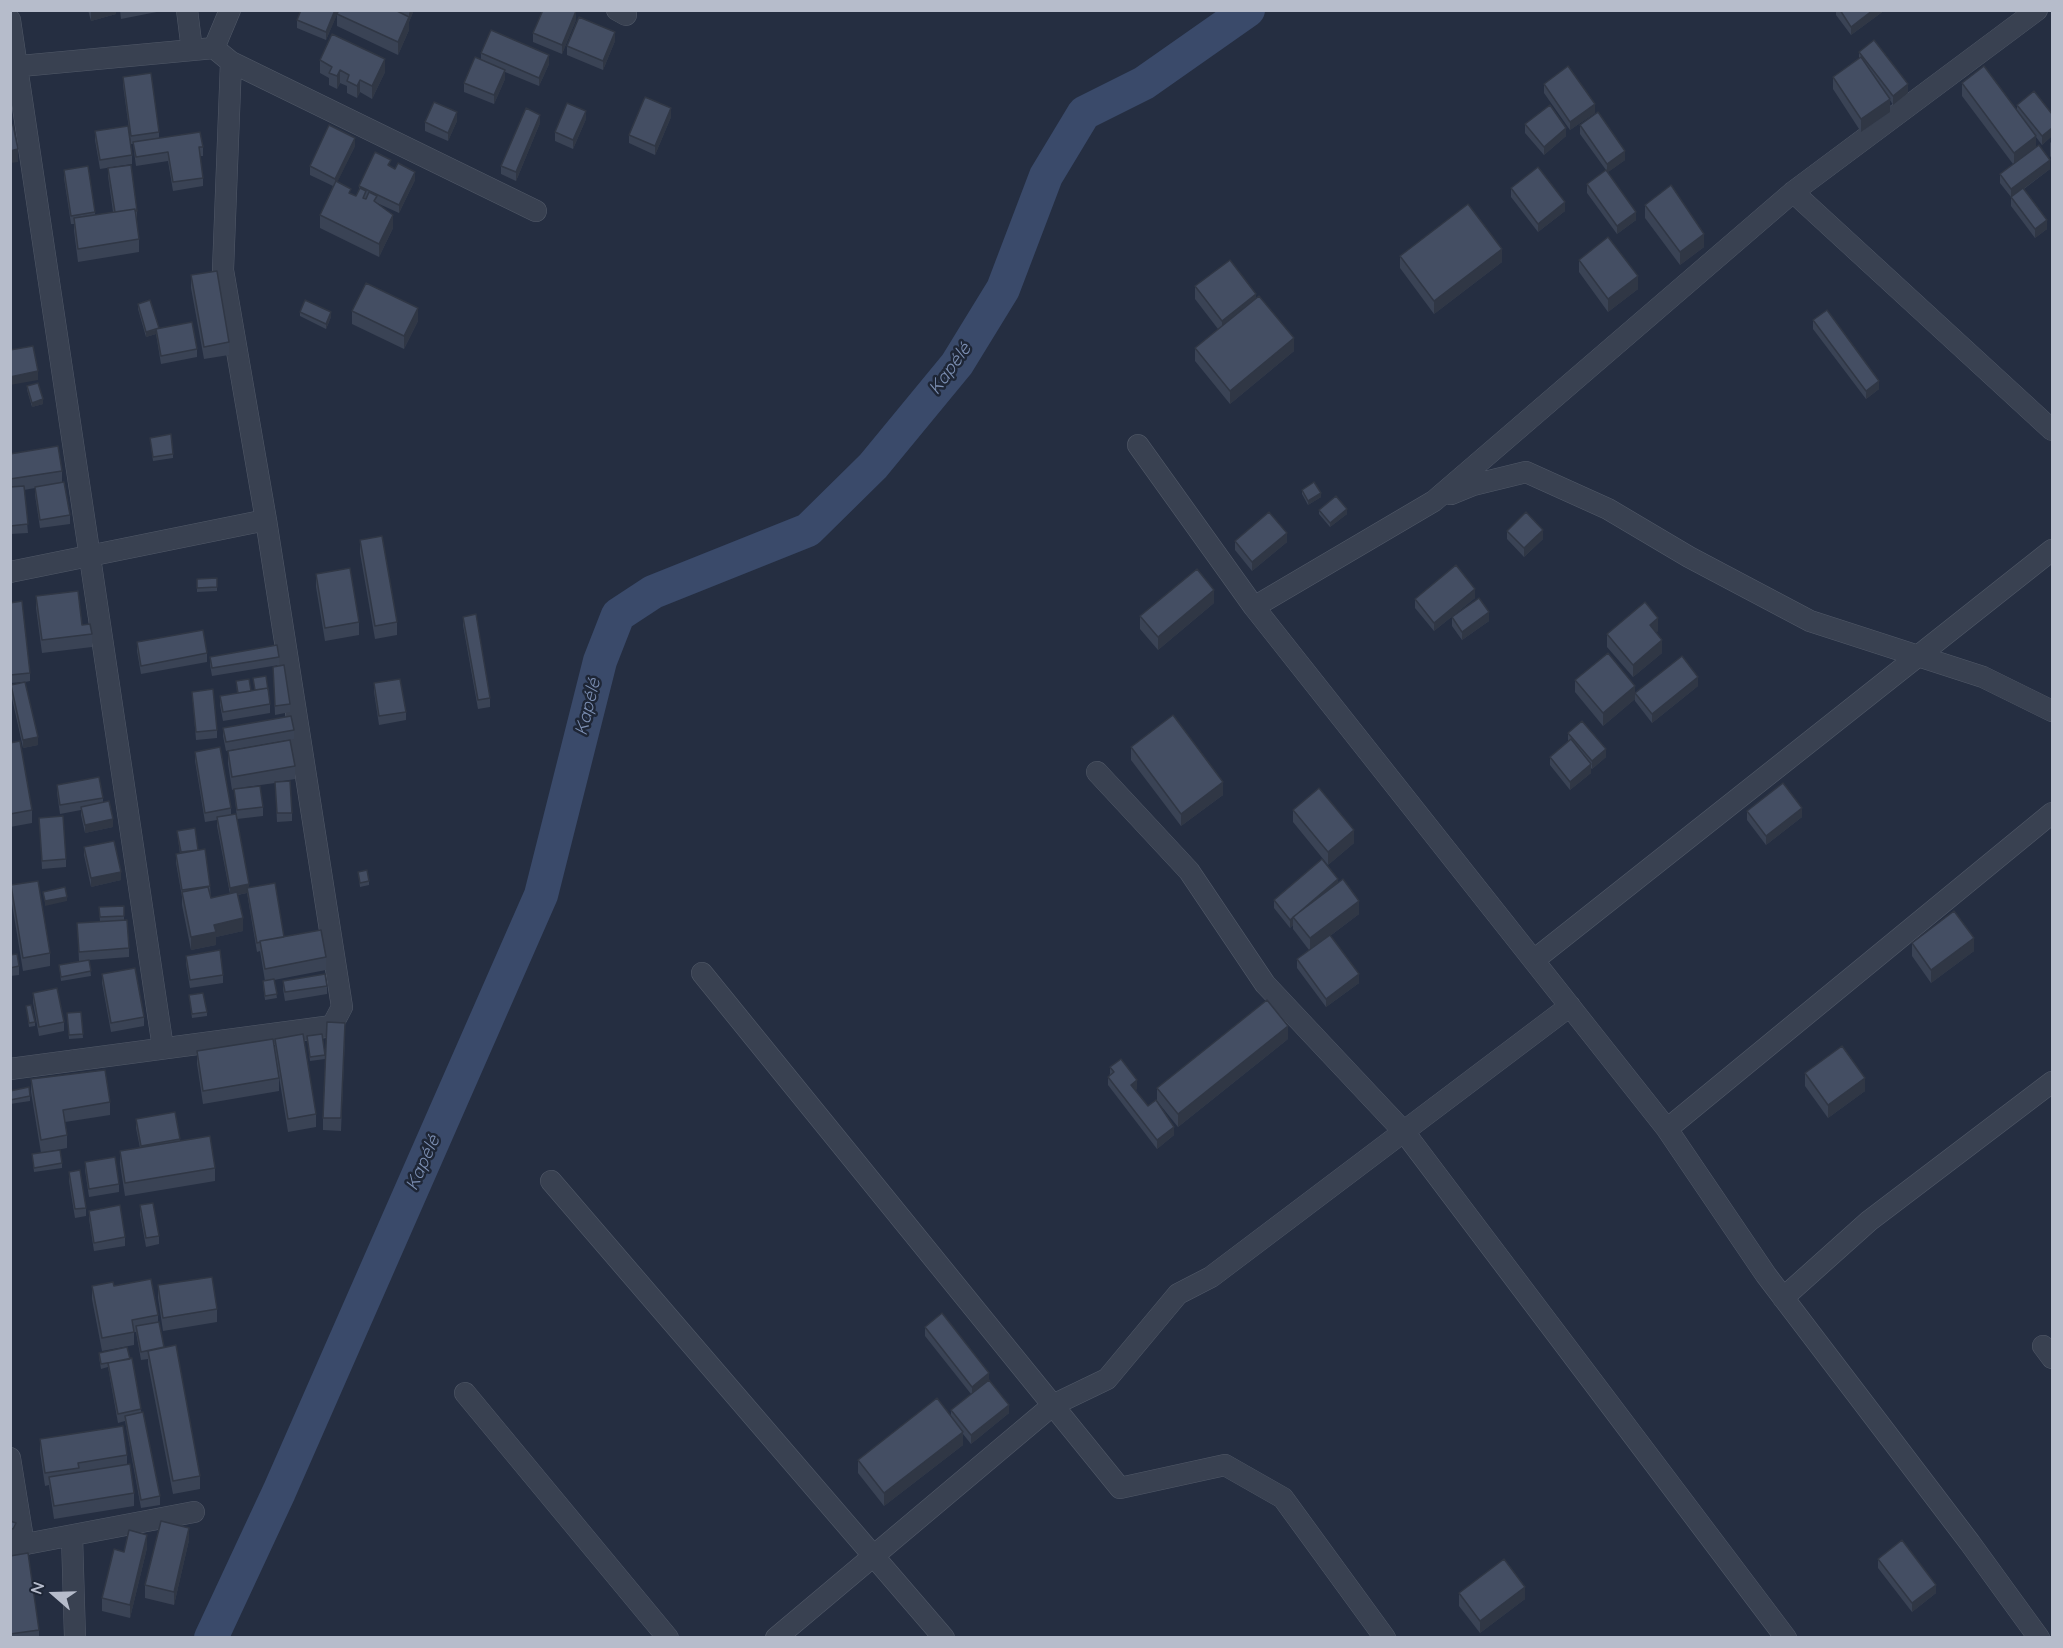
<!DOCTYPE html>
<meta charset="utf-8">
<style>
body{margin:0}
#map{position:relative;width:2063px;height:1648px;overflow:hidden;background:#252e41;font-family:Quicksand,sans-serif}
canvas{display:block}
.frame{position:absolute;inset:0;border:12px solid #b6bccb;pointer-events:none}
.north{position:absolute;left:24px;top:1564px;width:60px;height:60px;-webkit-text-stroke:4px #1e2636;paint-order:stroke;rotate:290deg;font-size:16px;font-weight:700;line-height:24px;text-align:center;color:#b6bccb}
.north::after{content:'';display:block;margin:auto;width:21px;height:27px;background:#b6bccb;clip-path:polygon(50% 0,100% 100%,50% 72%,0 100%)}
</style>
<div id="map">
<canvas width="2063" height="1648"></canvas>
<div class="frame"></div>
<div class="north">N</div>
</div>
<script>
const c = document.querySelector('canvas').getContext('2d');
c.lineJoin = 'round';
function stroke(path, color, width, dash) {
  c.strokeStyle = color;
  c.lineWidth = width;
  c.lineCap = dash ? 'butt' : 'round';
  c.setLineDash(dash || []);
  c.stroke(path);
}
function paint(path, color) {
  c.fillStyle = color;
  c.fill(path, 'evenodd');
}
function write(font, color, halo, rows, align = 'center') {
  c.font = font + ' Quicksand,sans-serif';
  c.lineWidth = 5;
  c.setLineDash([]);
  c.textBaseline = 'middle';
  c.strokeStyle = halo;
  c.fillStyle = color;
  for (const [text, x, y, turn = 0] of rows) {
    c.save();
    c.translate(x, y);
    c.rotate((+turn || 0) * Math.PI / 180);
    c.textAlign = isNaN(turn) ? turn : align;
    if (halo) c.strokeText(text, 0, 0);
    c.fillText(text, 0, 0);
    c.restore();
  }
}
stroke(new Path2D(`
 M211,1638l68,-146 262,-597 59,-234 18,-46 35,-23 155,-62 65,-64 84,-102 46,-75 43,-113 38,-63 60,-30 104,-73`), '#3a4a6a', 34);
const minor = new Path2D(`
 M187,10l5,40
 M617,10l9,5
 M10,20l153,1028
 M214,48l16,-38
 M10,67l204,-19 17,14 305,149
 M1793,192l259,238
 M1138,445l116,162 413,522 99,146 204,268 69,95
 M1451,494l22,-9 53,-13 82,37 81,48 121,64 173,56 69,34
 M10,572l256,-52
 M1254,607l180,-106 359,-309 244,-182
 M1097,772l92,99 76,113 140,149 381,505
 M1534,960l518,-410
 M702,973l418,515 105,-23 58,33 102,140
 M10,1069l322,-43 10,-19 -76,-487 -43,-250 8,-208
 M1667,1129l385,-316
 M551,1181l393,457
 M1783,1298l86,-77 183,-139
 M2043,1346l9,12
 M465,1393l203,245
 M10,1458l14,87
 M72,1536l3,102
 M10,1547l184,-35
 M776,1638l277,-233 54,-26 71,-85 33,-17 359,-271`);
stroke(minor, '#515968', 22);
stroke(minor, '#394151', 21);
paint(new Path2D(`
 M88,10h28v4l-25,7z
 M120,10h47l-46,9z
 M301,10h113l-5,12v8l-11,25 -61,-29v-12l-11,26 -29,-12v-8z
 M1836,10h49l-34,25 -15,-20z
 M576,20l-14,34 -29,-12v-9z
 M615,41l-12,29 -36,-15v-9z
 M1859,52l49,41 -15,12 -3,-5v12l-29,20 -28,-43v-12l26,-19z
 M481,53l68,11 -10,22 -34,-14v7l-11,25 -30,-12v-9l17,-23z
 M320,60l65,12 -13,27 -12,-7 -3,6 -10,-5v-7l-7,-3 -3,6 -8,-4v-7l-9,-5z
 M123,77l36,55v6l44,9v9h-3l3,22v8l-30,5 -5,-30 -32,5 -3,-22h-2l-8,-59z
 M1962,83l55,27v-5l35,9v22l-10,9 -6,-8v10l14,22 -26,20 23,40 -12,9 -24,-32v-9l-11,-14v-9l13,-10 -51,-68z
 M1544,84l51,29 -25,17 -26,-37z
 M671,117l-16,38 -26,-12v-8z
 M586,119l-13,30 -18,-8v-9z
 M457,121l-9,20 -23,-10v-9z
 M540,123l-24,58 -15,-7v-8z
 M1525,124l41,12 -22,19 -19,-22z
 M1580,125l45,35 -17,12 28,48 -19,14 -30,-41v-9l19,-14 -26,-36z
 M95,131l37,24v9l-32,5 -5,-29z
 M2052,141v18l-2,-3v-13z
 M355,146l-18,36 14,12 5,2 3,-6v-4l32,-19 24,13 -16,33 -22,-10 16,25 -14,29 -59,-29v-13l13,-29 -23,-11v-9z
 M108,168l29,43v9l2,19v13l-61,10 -4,-31v-7h-3l-7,-46v-8l31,42v3l18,-3 -5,-36z
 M1511,188l54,23 -27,21 -27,-35z
 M1645,205l59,42 -24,18 -35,-47z
 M1400,256l102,6 -68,52 -34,-46z
 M1579,260l59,29 -30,23 -29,-40z
 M191,275l38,67v13l-25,4 -13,-71z
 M1195,286l61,12 38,53 -64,53 -35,-43v-13l23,-19 -23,-30z
 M138,304l21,24 38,21v8l-36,7 -5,-30 -10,3 -8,-28z
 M352,311l66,10 -14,28 -52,-25z
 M300,312l31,5 -5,12 -26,-13z
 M1813,320l66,69 -13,10 -53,-70z
 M27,386l16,18 -11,3 -5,-17z
 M150,438l23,16v4l-20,3z
 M10,454l52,17v12l8,32v9l-30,4 -5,-33v-7l-11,2 4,43 -18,1z
 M1302,490l19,7 -13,8 -6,-11z
 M1319,510l28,4 -17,13 -11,-13z
 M1507,531l36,8 -19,18 -17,-18z
 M360,540l37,82v13l-22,4 -15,-86z
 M1235,541l52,1 -35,29 -17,-21z
 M316,574l43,48v13l-34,6 -9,-54z
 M217,578v13l-20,1v-13z
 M36,596l46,29 10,9v13l-50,6 -6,-45z
 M1475,598l-41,33 -19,-23v-9z
 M10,603l20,70v8l-5,1 13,63 -15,3 -12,-54v-9l14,-3 -15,1z
 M1214,603l-56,47 -18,-21v-13z
 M463,617l27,81v9l-12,2 -15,-84z
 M1452,617l37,4 -27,19 -10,-14z
 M1658,631l-2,1 6,21 -29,24 -26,-30v-13z
 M137,642l70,11v9l-66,12 -4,-23z
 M210,657h69v8l-67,11 -2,-11z
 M273,667l17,37v8l-15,3z
 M253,678l17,26v9l-47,8 -3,-16v-9l17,-3 -1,-12 15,10 4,-1z
 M1575,680l60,19 -32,27 -28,-34z
 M374,683l32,29v8l-27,5 -5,-33z
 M1698,686l-46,37 -17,-22v-8z
 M192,692l25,38v8l-21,2z
 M223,728l71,2v9l-68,12 -3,-15z
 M1568,733l38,24 -14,12 -1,-1v5l-21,17 -20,-25v-8l18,-16z
 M10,743l22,67v13l-22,4z
 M1131,747l92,48 -42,31 -50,-66z
 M228,751l67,15v13l-18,3 15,31v8l-15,1 -2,-39 -29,4 17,20v9l-26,3 -3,-30 -2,1 -4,-26z
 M195,752l36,56v7l18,73 35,49 42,20v13l-52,10 3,18 -12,2 -2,-15v-4h2l-5,-30 -3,1 -10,-59 -9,2 5,36 -27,6v8l-25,5 -9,-45v-8l-6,-34v-9h4l-3,-23 21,19 12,36 1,12 19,-4 -13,-68v-6l-12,2 -10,-61z
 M57,785l46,13v4l10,25 -28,6 -4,-18v-5l-21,4 -3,-21z
 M1293,810l61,33 -26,22 -35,-43z
 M1747,811l55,6 -36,28 -19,-25z
 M39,818l27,41v8l-24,2z
 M84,847l37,33 -30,7 -7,-32z
 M358,872l11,9v4l-9,2z
 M1338,883l21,31 -29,22 29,47 -33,24 -29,-39v-9l12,-9 -16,-21v-4l-3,3 -16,-20v-8z
 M11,885l39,68v13l-27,5 -12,-73z
 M124,906v14l5,28v9l-40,3 2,16 -30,5 -2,-16 26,-4h-6l-2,-38 23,-1 -1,-15z
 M1912,943l62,8 -43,32 -19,-27z
 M10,955l9,11v9l-9,1z
 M186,956l37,19v8l-33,5 -4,-24z
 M102,974l42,43v9l-33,6 -9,-49z
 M283,981l44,5v8l-42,7 -2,-12z
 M33,993l31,29v9l-25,5 -6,-34z
 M189,995l18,17v4l-15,2z
 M26,1006l9,16v4l-6,1z
 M81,1012l2,26 -14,1 -2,-26z
 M307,1036l18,19v4l-15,2z
 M345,1036l-4,95 -18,-1v-12z
 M275,1039l41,75v13l-28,5 -13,-80z
 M1288,1039l-110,88 -21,-26v-13z
 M197,1051l82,27v13l-76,13 -6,-40z
 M1110,1067l27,22 -2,1 13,16 26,29 -17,14 -49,-64v-8l2,-3z
 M1805,1073l60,18 -37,27 -23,-32z
 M31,1079l79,23v13l-45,7 2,13v13l-26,5 -10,-61z
 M10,1091l20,5v5l-20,3z
 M136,1119l44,20v2l35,27v13l-90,15 -5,-32v-13l20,-3 -4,-20z
 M32,1154l30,9v5l-28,4z
 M85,1162l34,22v8l-30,5 -4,-27z
 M69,1172l17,36v8l-11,2 -6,-37z
 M140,1205l19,31v8l-13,3 -6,-33z
 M89,1211l36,26v9l-31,5 -5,-32z
 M158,1285l59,24v13l-54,9 -5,-33z
 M92,1286h22l44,29v7l6,26 36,128v13l-27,5 -25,-130v-5l-7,1 -5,-28h-2v13l-32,6 -10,-52z
 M925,1327l64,53 20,33 -38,31 -8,-10v11l-79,61 -26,-33v-13l93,-44v-6l20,-16 -46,-58z
 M127,1347l33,149v9l-19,3 -16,-87 -7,2 -10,-56 -7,2 -2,-12v-4z
 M40,1439l87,16v10l7,28v13l-80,13 -5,-34 -4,1 -5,-34z
 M189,1540l-15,65 -29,-7v-13z
 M147,1548l-17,70 -28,-7v-13l22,-46z
 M10,1556l29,74v8h-29z
 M1878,1559l58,34 -24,19 -34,-44z
 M1459,1593l66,6 -45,34 -21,-27z`), '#3a4355');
paint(new Path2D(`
 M96,10h20v4l-25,7v-9z
 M335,10h4l-13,30v-8z
 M411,10h3l-5,12v-9z
 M1873,10h12l-34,25v-8z
 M576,11v9l-14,34v-9z
 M409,17v13l-11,25v-13z
 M615,32v9l-12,29v-9z
 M549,55v9l-10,22v-8z
 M385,59v13l-13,27v-13z
 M340,70v13l-3,6v-13z
 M505,70v9l-11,25v-9z
 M360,80v12l-3,6v-12z
 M1908,84v9l-15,12v-9z
 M1890,99v13l-29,20v-13z
 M1595,104v9l-25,17v-8z
 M671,108v9l-16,38v-9z
 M586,111v8l-13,30v-9z
 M457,112v9l-9,20v-8z
 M540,115v8l-24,58v-9z
 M1566,128v8l-22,19v-8z
 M2052,128v8l-10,9v-9z
 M2036,136v13l-22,17v-13z
 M355,138v8l-20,41v-8z
 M18,149v13l-8,1v-12z
 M1625,151v9l-18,13v-9z
 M2050,160v9l-39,29v-9z
 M415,172v8l-16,33v-8z
 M1565,202v9l-27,21v-8z
 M1636,212v8l-19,14v-8z
 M393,215v13l-14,29v-13z
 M2047,220v9l-12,9v-9z
 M1704,234v13l-24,18v-13z
 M1502,249v13l-68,52v-13z
 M1638,276v13l-30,23v-13z
 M1256,294v13l-34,26v-12z
 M418,308v13l-14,28v-13z
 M331,312v5l-5,12v-5z
 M156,330v4l-10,3v-5z
 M1294,338v13l-64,53v-13z
 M38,371v9l-28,5v-8z
 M1879,381v8l-13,10v-8z
 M43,399v5l-11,3v-4z
 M1321,493v4l-13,8v-4z
 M1347,509v5l-17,13v-4z
 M1543,530v9l-19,18v-9z
 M1287,533v9l-35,29v-9z
 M1475,589v9l-41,33v-8z
 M1214,590v13l-56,47v-13z
 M1489,612v9l-27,19v-8z
 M1658,618v13l-8,7v-13z
 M1662,640v13l-29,24v-12z
 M1698,677v9l-46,37v-9z
 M1635,686v13l-32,27v-13z
 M38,737v8l-15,3v-8z
 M1606,749v8l-14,12v-8z
 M1591,764v9l-21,17v-8z
 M1223,782v13l-42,31v-12z
 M1802,808v9l-36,28v-9z
 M113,819v8l-28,6v-8z
 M1354,830v13l-26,22v-13z
 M121,872v8l-30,7v-9z
 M1338,879v9l-44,29z
 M249,884v9l-2,-5v5l-17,3v-8z
 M67,897v4l-22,5v-5z
 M1359,901v13l-49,37v-13z
 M1293,917v8l-3,3v-8z
 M243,918v13l-27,6v8l-25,5v-13l23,-12z
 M1974,938v13l-43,32v-13z
 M1359,974v9l-33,24v-8z
 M1288,1026v13l-110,88v-13z
 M1865,1078v13l-37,27v-13z
 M1137,1080v9l-6,4v-8z
 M1174,1127v8l-17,14v-9z
 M989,1373v9l-17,14v-9z
 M1009,1405v8l-38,31v-9z
 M963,1432v13l-79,61v-13z
 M189,1528v12l-15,65v-13z
 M147,1535v13l-17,70v-13z
 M1936,1585v8l-24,19v-9z
 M1525,1587v12l-45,34v-12z`), '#303745');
const building = new Path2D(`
 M301,10h34l-9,22 -29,-12z
 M339,10h56l14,7 -11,25 -61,-28z
 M543,10l33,1 -14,34 -29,-12z
 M1840,10h33l-22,17z
 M579,17l36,15 -12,29 -36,-15z
 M491,30l58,25 -10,23 -58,-25z
 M332,34l53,25 -13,27 -12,-6 -3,6 -10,-5 2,-6 -9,-5 -3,6 -8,-3 3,-6 -12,-7z
 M1874,40l34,44 -15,12 -34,-44z
 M475,57l30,13 -11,25 -30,-12z
 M1861,57l29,42 -29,20 -28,-42z
 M1568,66l27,38 -25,18 -26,-38z
 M1984,66l52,70 -22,17 -52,-70z
 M151,73l8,59 -28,4 -8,-59z
 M2034,91l18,23v14l-10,8 -25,-31z
 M645,97l26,11 -16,38 -26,-11z
 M434,102l23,10 -9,21 -23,-11z
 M567,103l19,8 -13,29 -18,-8z
 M1550,105l16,23 -22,19 -19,-23z
 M526,108l14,7 -24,57 -15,-6z
 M1598,112l27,39 -18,13 -27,-39z
 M13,125l5,24 -8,2v-25z
 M329,125l26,13 -20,41 -25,-13z
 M128,126l4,29 -32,5 -5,-29z
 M200,132l3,15h-4l4,31 -30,4 -5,-30 -32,5 -3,-15z
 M2039,145l11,15 -39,29 -11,-15z
 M375,152l16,8 -3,5 7,4 3,-6 17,9 -16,33 -40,-19z
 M131,165l6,46h-2v-2l-20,3 -7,-44z
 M88,166l7,46 -24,4 -7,-46z
 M1538,167l27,35 -27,22 -27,-36z
 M1606,170l30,42 -19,14 -30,-42z
 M336,181l15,8 -2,4 7,3 4,-8 6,3 -3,7 3,1 3,-7 8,4 -3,5 19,14 -14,29 -59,-29z
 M1671,185l33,49 -24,18 -35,-47z
 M2023,188l24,32 -12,9 -24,-32z
 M1468,204l34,45 -68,52 -34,-45z
 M135,209l4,30 -61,10 -4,-31z
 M1608,237l30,39 -30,23 -29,-39z
 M1230,260l26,34 -34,27 -27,-35z
 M217,271l12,71 -25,5 -13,-72z
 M366,283l52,25 -14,28 -52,-25z
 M1259,296l35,42 -64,53 -35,-43z
 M150,300l9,28 -13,4 -8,-28z
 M305,300l26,12 -5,12 -26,-12z
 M1827,310l52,71 -13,10 -53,-71z
 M192,322l5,27 -36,7 -5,-27z
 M33,346l5,25 -28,6v-27z
 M38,383l5,16 -11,4 -5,-17z
 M171,434l2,20 -20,3 -3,-19z
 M58,446l4,25 -52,8v-25z
 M64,482l6,33 -30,5 -5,-33z
 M1314,482l7,11 -13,8 -6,-11z
 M24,486l4,38 -18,2v-39z
 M1336,496l11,13 -17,14 -11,-13z
 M1269,512l18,21 -35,29 -17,-21z
 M1526,512l17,18 -19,18 -17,-17z
 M382,536l15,86 -22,4 -15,-86z
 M1456,565l19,24 -41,34 -19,-24z
 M350,568l9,54 -34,6 -9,-54z
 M1197,569l17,21 -56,47 -18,-21z
 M217,578v9l-20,1v-9z
 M78,591l4,34 8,-1 2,10 -50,6 -6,-44z
 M1479,598l10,14 -27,20 -10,-15z
 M22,601l8,72 -20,2v-72z
 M1645,602l13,16 -8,7 12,15 -29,25 -26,-31z
 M476,614l14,84 -12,2 -15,-83z
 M203,630l4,23 -66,13 -4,-24z
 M277,645l2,12 -67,11 -2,-11z
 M1608,653l27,33 -32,27 -28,-33z
 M1682,656l16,21 -46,37 -17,-21z
 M284,665l6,39 -15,2 -2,-39z
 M266,676l2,14v-2l-13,2 -2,-12z
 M249,679l2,12 -13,2 -2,-12z
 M400,679l6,33 -27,4 -5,-33z
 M25,682l13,55 -15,3 -12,-55z
 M268,688l2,16 -47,8 -3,-16z
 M213,689l4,41 -21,2 -4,-40z
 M1173,715l50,67 -42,32 -50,-67z
 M291,716l3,14 -68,12 -3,-14z
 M1582,721l24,28 -14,12 -24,-28z
 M1571,739l20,25 -21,18 -20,-25z
 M290,740l5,26 -63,11 -4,-26z
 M20,741l12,69 -22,4v-71z
 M220,747l11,61 -26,5 -10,-61z
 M99,777l4,21 -43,7 -3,-20z
 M290,781l2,32h-15l-2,-31z
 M1783,783l19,25 -36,28 -19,-25z
 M260,786l3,21 -26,3 -3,-21z
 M1319,788l35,42 -26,22 -35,-42z
 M109,801l4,18 -28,6 -4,-18z
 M236,814l13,70 -19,4 -13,-71z
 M63,816l3,43 -24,2 -3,-43z
 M195,828l3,22 -17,2 -4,-21z
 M114,841l7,31 -30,6 -7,-31z
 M205,849l5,37 -28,4 -6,-36z
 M1322,859l16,20 -48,41 -16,-20z
 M367,870l2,11 -9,2 -2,-11z
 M1343,879l16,22 -49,37 -17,-21z
 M38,881l12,72 -27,5 -12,-73z
 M275,883l9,54 -24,4v1l-3,1 -10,-55z
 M65,887l2,10 -22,4 -2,-9z
 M208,887l3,11 26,-6 6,26 -29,7 2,7 -25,5 -9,-45z
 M124,906v10l-24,1 -1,-10z
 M1954,911l20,27 -43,32 -19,-27z
 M127,920l2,28 -50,4 -2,-29z
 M321,930l5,27 -61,12 -5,-28z
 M1330,935l29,39 -33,25 -29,-40z
 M220,950l3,25 -33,5 -4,-24z
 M17,954l2,12 -9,2v-13z
 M89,960l2,11 -30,6 -2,-12z
 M135,968l9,49 -33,6 -9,-49z
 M325,974l2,12 -42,6 -2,-11z
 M274,979l3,15 -12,2 -2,-15z
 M57,988l7,34 -25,5 -6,-34z
 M203,993l4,19 -15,2 -3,-19z
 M1267,1000l21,26 -110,88 -21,-26z
 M31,1005l4,17 -6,1 -3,-17z
 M81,1012l2,22 -14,1 -2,-22z
 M327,1022l18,1 -4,95h-18z
 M303,1034l13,80 -28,5 -13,-80z
 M322,1034l3,21 -15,2 -3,-21z
 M273,1039l6,39 -76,13 -6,-40z
 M1842,1046l23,32 -37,27 -23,-32z
 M1121,1059l16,21 -6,5 17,21 8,-6 18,27 -17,13 -49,-63 6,-5 -4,-5z
 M105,1070l5,32 -47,8 4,25 -26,5 -10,-61z
 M29,1087l1,9 -20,4v-9z
 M175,1112l5,27 -39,7 -5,-27z
 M210,1136l5,32 -90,15 -5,-32z
 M60,1150l2,13 -28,5 -2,-14z
 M115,1157l4,27 -30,5 -4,-27z
 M80,1170l6,38 -11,1 -6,-37z
 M153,1203l6,33 -13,2 -6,-33z
 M120,1205l5,32 -31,6 -5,-32z
 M212,1277l5,32 -54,9 -5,-33z
 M151,1279l7,36 -26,5 2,12 -32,6 -10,-52 21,-4 1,4z
 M942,1313l47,60 -17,14 -47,-60z
 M159,1322l5,25 -23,5 -5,-26z
 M176,1345l24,131 -27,5 -25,-130z
 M127,1347l3,12 -29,5 -2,-11z
 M132,1358l9,51 -23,5 -10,-51z
 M989,1380l20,25 -38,30 -20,-25z
 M937,1398l26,34 -79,61 -26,-33z
 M143,1412l17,84 -19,4 -16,-84z
 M123,1426l4,29 -49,8 1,5 -34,5 -5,-34z
 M130,1464l4,29 -80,13 -5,-29z
 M10,1521l6,2 -3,6 -3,-1z
 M161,1521l28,7 -15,64 -29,-7z
 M129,1530l18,5 -17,70 -28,-7 12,-49 10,3z
 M1902,1540l34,45 -24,18 -34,-44z
 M28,1553l11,77 -29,4v-78z
 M1504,1559l21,28 -45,34 -21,-28z`);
paint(building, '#444e63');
stroke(building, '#303745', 1.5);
write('italic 18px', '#7c8fb3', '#1e2636', [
 ["Kapélé",950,369,-54],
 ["Kapélé",588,707,-76],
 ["Kapélé",423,1163,-66]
]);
</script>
